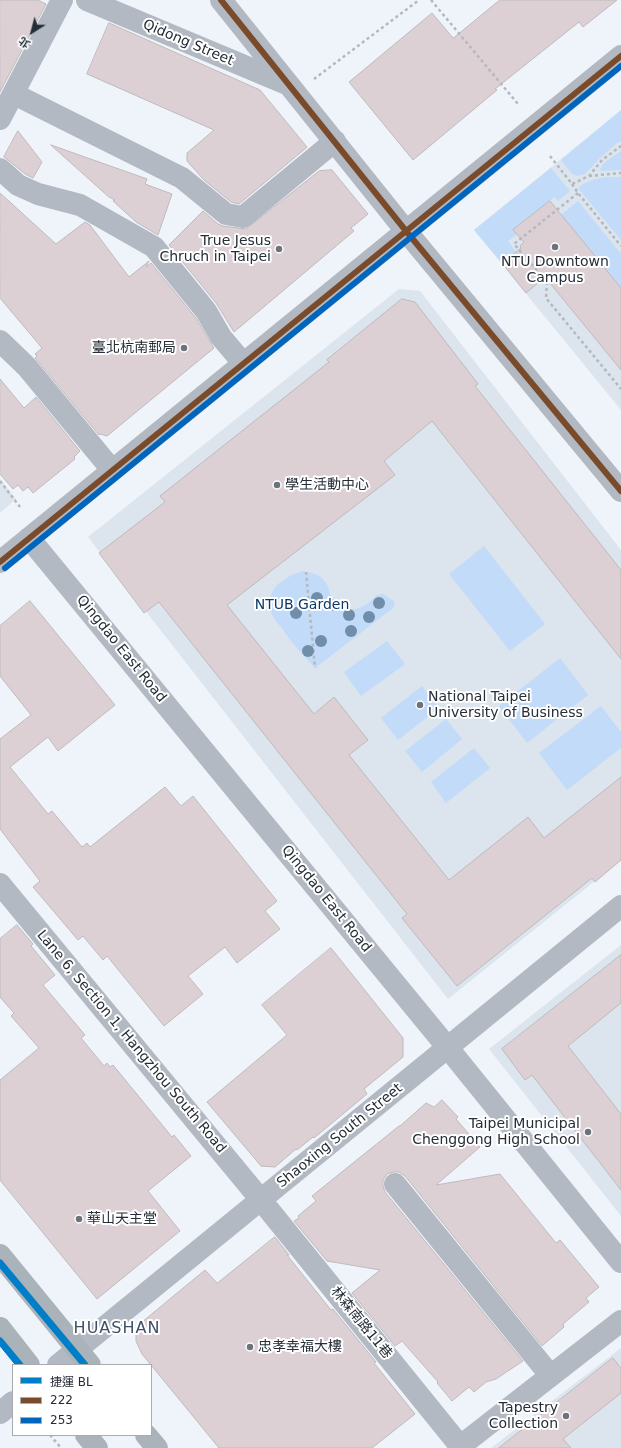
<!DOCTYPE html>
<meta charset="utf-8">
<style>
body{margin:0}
#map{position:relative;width:621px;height:1448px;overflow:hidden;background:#eff4fa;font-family:"DejaVu Sans","Noto Sans TC",sans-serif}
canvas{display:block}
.legend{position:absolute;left:12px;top:1364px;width:140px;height:72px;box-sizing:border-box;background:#fff;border:1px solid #a8abaf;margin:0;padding:5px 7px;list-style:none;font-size:12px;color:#252d37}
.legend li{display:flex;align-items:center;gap:8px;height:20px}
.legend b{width:20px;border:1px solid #a8abaf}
.north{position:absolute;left:12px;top:12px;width:40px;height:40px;-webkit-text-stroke:3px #fff;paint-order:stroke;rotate:216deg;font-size:11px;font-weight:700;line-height:16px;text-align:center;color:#252d37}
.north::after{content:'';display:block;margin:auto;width:14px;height:18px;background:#252d37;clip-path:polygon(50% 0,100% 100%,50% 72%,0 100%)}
</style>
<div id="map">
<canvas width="621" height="1448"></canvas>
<ul class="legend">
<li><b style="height:5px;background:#007ec7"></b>捷運 BL</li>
<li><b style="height:5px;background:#7a4b2a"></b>222</li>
<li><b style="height:5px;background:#0065bd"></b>253</li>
</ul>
<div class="north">北</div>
</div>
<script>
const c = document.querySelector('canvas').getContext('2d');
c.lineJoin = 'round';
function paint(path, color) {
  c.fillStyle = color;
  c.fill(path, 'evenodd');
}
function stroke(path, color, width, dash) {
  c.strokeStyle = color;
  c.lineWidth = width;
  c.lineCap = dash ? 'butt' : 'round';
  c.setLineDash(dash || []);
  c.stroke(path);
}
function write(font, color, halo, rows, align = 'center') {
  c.font = font + ' "DejaVu Sans","Noto Sans TC",sans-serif';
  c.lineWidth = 4;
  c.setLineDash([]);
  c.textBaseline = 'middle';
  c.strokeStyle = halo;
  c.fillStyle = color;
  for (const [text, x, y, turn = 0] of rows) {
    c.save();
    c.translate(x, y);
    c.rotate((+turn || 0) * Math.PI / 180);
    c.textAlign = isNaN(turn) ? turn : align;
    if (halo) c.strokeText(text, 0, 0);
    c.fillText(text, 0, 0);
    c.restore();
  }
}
paint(new Path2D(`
 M621,110v300l-147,-180z
 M399,289l21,2 201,259v310l-173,139 -360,-462z
 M0,479l16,20 -16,14z
 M621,945v271l-132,-167z
 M621,1348v100h-130z`), '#dce4ee');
paint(new Path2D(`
 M621,110v31l-4,2 -18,16 -14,15 -8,2 -5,-2 -11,-14z
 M621,151v19l-20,1 -1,-2 5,-7z
 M551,168l19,23 -12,10 -4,-4 -41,33 4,4 -9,7 8,11 -14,11 -28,-33z
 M607,177h14v63l-43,-52c9,-8 18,-9 29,-11z
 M578,201l43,53v34l-60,-73z
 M484,546l61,78 -35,27 -61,-77z
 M303,571c8,2 14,2 20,8 6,7 5,10 8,17 14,22 32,14 46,-1l6,-1 12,8 -2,6 -78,60c-12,-13 -24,-26 -34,-41 -4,-5 -8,-9 -10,-15 -4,-13 2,-26 13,-32 7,-5 11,-7 19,-9z
 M387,641l18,23 -44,32 -17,-24z
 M560,658l28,37 -61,48 -28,-37z
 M422,686l17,22 -41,32 -17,-22z
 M601,706l20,26v16l-54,42 -28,-37z
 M446,719l16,20 -40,33 -17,-21z
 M474,748l16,20 -44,35 -15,-21z`), '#c1dbf9');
const building = new Path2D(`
 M0,0h38l8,4 -46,88z
 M500,0h117l-34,27 -4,-5 -84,67 2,1 -84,70 -64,-78 83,-69 21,25z
 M109,23l151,67 47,57 -1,1 -67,56 -8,-2 -27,-22 -17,-19v-8l27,-23 -127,-56z
 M18,131l24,31 -9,16 -8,-4 -17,-14 -4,-3z
 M51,145l96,34 -2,5 27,10 -14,41 -22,-13 -23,-21 2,-1 -6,-3z
 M332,170l36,44 -17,14 3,3 -120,101 -18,-29 -47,-58 34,-34 15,13 5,2 23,3 73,-58z
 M0,193l56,51 29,-22 5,3 39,52 20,-16 -3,6 5,-4 45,55 18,30 -107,88 -7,-2 -1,1 -64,-77 2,-2 -2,-2 7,-6 -42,-50z
 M550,201l71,87v82l-76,-93 -19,16 -24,-30 19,-15 -1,-2 4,-4 -11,-12z
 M402,299l13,3 63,82 -3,2 146,184v89l-189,-238 -48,40 11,14 -168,130 87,109 20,-17 34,43 -19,15 100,125 79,-63 16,21 77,-61v83l-26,22 -3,-4 -135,108 -55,-68 5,-4 -248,-312 -15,11 -45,-60 66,-51 -5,-6 169,-134 -2,-2z
 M0,379l24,29 12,-11 44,54 -6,6 1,2 -42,34 -5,-6 -5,4 -5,-6 -5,4 -13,-15z
 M30,601l85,104 -57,46 -10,-14 -38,30 38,47 4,-3 30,36 5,-4 3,4 75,-60 16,19 12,-10 84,105 -12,10 15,18 -43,34 -12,-16 -37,29 15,18 -39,32 -57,-70 -4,4 -20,-24 -5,4 -45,-53 7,-6 -40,-52v-90l31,-24 -31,-39v-50z
 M17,925l16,19 -2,2 24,29 -12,10 42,50 -4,3 23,28 3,-3 3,4 3,-2 59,72 2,-2 17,21 -43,35 32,40 -83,68 -97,-119v-100l39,-32 -28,-32 3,-3 -14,-16v-58z
 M331,948l72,90v19l-39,32 3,5 -53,44 -1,-1 -16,13 -1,-1 -21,18 -14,-1 -54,-64 80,-67 -25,-30z
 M621,955v48l-53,43 53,68v76l-89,-115 -7,5 -23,-31z
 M442,1100l16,17 -2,2 24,28 -44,38 64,-11 56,69 4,-3 39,47 -13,11 3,4 -26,22 1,3 -22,19 -137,-170 -6,-4h-6l-6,2 -4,6v6l2,6 138,169 -27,18 -10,3 -12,10 -5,-5 -17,14 -15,-18 1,-1 -36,-41 -7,5 -43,-53 28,-23 -53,-9 -33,-40 5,-3 -1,-2 18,-15 -4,-5 87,-70h1l26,-23 8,4z
 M275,1237l14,18h-2l44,55 2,-1 43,53 -2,1 41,51 -43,34h-153l-77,-94 -6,-13v-14l69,-57 12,13z
 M613,1358l8,10v25l-58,46 8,9h-72z`);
paint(building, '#ddd0d4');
stroke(building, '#bebabc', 1);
stroke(new Path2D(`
 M431,0l87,104
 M314,79l105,-79
 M550,156l22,28 17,-8 13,-16 19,-14
 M589,176l32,-3
 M572,184l6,9 43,53
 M578,193l-64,51 33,38 -1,16 75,91
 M0,481l20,26
 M306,572l9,96
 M50,1435l11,13`), '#b4b8bf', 2.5, [3, 3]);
stroke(new Path2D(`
 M87,0l200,84
 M221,0l185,231 215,260
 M22,98l160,80 44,36 17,3 92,-76
 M0,119l62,-119
 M0,169l18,16 20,9 42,11 74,42 52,64 15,26 22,26
 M0,341l27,26 85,103
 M29,538l419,510 173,214
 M0,562l621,-506
 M0,884l261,316 199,246
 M395,1184l155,191
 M58,1365l563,-459
 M0,1413l13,-11
 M458,1448l163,-127`), '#b3b9c2', 22);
stroke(new Path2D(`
 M0,1255l90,110
 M0,1328l29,37
 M86,1435l11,13
 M146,1435l11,13`), '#abb3ba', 22);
stroke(new Path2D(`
 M221,0l185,231 215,260
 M0,562l621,-506`), '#7a4b2a', 6);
stroke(new Path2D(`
 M5,568l616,-502
 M0,1341l19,24`), '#0065bd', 6);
stroke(new Path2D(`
 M0,1263l85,102
 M0,1341l20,24`), '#007ec7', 7);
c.fillStyle = '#708daa';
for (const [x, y] of [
 [317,598],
 [379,603],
 [331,605],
 [296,613],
 [349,615],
 [369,617],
 [351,631],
 [321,641],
 [308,651]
]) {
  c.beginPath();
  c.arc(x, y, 6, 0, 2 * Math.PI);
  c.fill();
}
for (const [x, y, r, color] of [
 [555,247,4,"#6c737b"],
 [279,249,4,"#6c737b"],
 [184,348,4,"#6c737b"],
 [277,485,4,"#6c737b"],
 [420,705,4,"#6c737b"],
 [588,1132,4,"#6c737b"],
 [79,1219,4,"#6c737b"],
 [250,1347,4,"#6c737b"],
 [566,1416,4,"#6c737b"]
]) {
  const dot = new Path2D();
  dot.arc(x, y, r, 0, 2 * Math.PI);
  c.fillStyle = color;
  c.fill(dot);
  stroke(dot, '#fff', 1.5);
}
write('14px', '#252d37', '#fff', [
 ["Qidong Street",188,43,23],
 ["Qingdao East Road",121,649,51],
 ["Qingdao East Road",326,899,51],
 ["Lane 6, Section 1, Hangzhou South Road",131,1042,50],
 ["Shaoxing South Street",340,1136,-39],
 ["林森南路11巷",361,1323,51]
]);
write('14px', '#252d37', '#fff', [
 ["True Jesus",271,241],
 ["Chruch in Taipei",271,257],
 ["NTU Downtown",555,262,"center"],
 ["Campus",555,278,"center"],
 ["臺北杭南郵局",176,348],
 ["學生活動中心",285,485,"left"],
 ["National Taipei",428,697,"left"],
 ["University of Business",428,713,"left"],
 ["Taipei Municipal",580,1124],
 ["Chenggong High School",580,1140],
 ["華山天主堂",87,1219,"left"],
 ["忠孝幸福大樓",258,1347,"left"],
 ["Tapestry",558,1408],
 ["Collection",558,1424]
], 'right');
write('14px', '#083969', '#fff', [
 ["NTUB Garden",302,605]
]);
c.letterSpacing = '1px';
write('16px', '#3e5065', '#fff', [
 ["HUASHAN",117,1329]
]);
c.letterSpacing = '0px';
</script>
